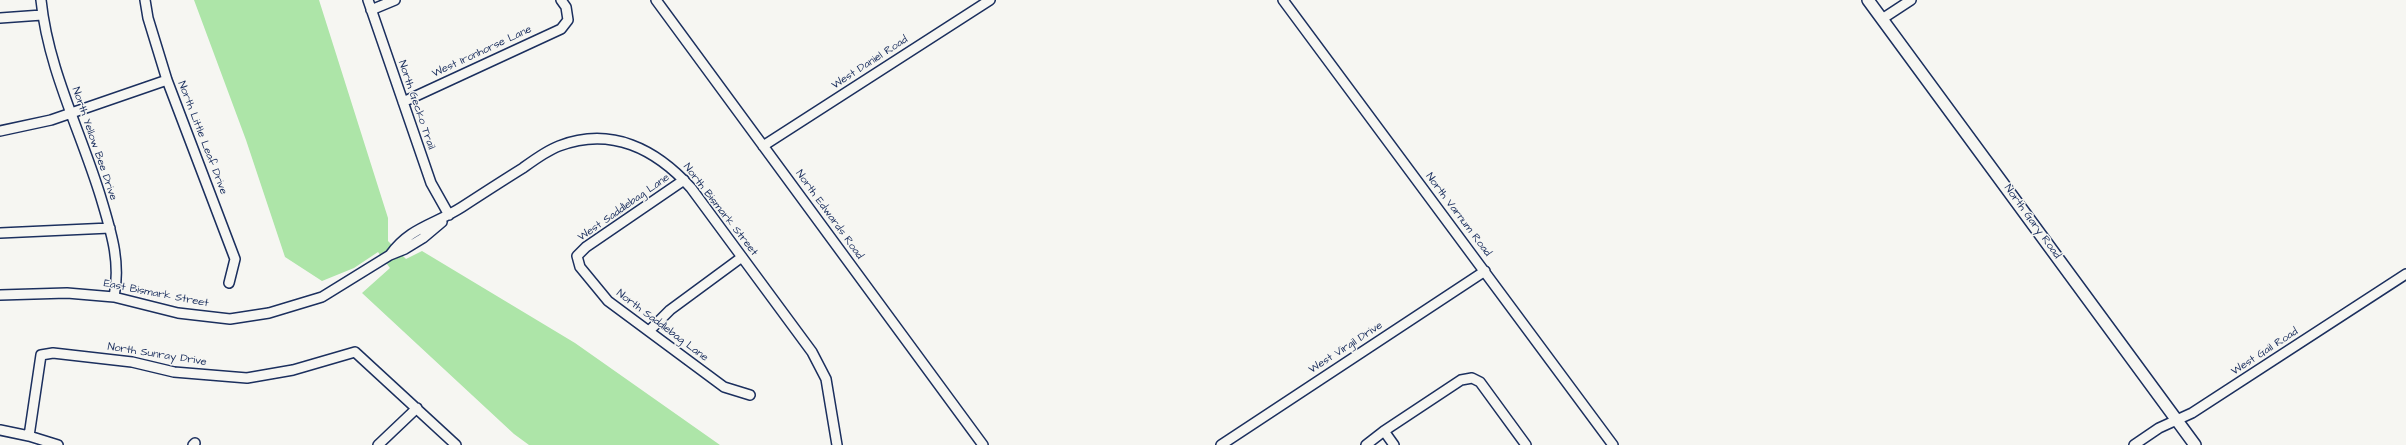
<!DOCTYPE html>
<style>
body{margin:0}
canvas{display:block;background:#f6f6f2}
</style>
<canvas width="2406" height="445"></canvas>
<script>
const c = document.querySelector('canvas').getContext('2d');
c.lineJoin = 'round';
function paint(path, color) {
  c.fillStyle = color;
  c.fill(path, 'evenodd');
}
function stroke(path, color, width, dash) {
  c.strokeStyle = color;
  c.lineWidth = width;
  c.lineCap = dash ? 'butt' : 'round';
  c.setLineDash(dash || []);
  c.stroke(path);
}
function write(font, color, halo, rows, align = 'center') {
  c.font = font + ' "Architects Daughter",sans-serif';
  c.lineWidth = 3;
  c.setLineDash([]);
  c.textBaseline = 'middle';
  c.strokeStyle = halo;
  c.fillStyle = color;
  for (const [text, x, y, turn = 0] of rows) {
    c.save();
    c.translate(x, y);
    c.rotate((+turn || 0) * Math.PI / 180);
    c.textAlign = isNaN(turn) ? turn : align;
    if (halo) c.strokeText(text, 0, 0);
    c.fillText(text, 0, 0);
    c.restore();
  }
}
paint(new Path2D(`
 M194,0h125l69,218v23l18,18 16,-8 153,92 145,102h-191l-15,-11 -152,-141 28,-25 -12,-16 -24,16 -32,13 -37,-24 -39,-117z`), '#ade5a8');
const minor = new Path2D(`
 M41,0c7,69 40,132 60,198 10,34 20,63 13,99
 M145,0l3,18 19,62 68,179 -6,24
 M368,0l63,183 18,32
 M656,0l327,445
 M1283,0l330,445
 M371,10l24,-10
 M0,18l42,-3
 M1882,19l29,-19
 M403,102l158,-73 7,-9 -2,-13 -5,-7
 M0,131l51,-11 116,-40
 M763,146l227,-146
 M684,180l-98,67 -9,9 3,11 28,34 116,86 26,8
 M0,233l110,-5
 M390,255c20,-28 44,-30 72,-48 20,-13 40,-26 61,-39 11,-8 23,-17 36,-22 52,-20 97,3 132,42l121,164 14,27 11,66
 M0,295l67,-2 47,4 64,16 52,6 39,-6 53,-16 68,-42 15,-6 18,-11 19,-16
 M649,331l21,-21 72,-53
 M0,430l29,6 29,9
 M1384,431l10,14
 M29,436l12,-81 12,-2 79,9 42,10 73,6 46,-8 62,-18 101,93
 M193,445l2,-2
 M378,445l39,-37
 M1221,445l264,-174
 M1366,445l18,-14 77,-51 11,-2 8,4 46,63
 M2134,445l25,-17 33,-15 214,-139`);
const tertiary = new Path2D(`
 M1868,0l327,445`);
stroke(minor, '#1b2f5e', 12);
stroke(tertiary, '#1b2f5e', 14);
stroke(minor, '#f6f6f2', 9);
stroke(tertiary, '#f6f6f2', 11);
write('11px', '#1b2f5e', '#f6f6f2', [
 ["West Ironhorse Lane",482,52,-25],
 ["West Daniel Road",870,63,-33],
 ["North Gecko Trail",416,105,71],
 ["North Little Leaf Drive",202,138,69],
 ["North Yellow Bee Drive",94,144,71],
 ["West Saddlebag Lane",624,208,-35],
 ["North Bismark Street",720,210,52],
 ["North Edwards Road",829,215,54],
 ["North Varnum Road",1458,215,53],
 ["North Gary Road",2032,222,54],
 ["East Bismark Street",156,294,11],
 ["North Saddlebag Lane",662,326,37],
 ["West Virgil Drive",1346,348,-33],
 ["West Gail Road",2265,352,-33],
 ["North Sunray Drive",157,355,9]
]);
</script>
